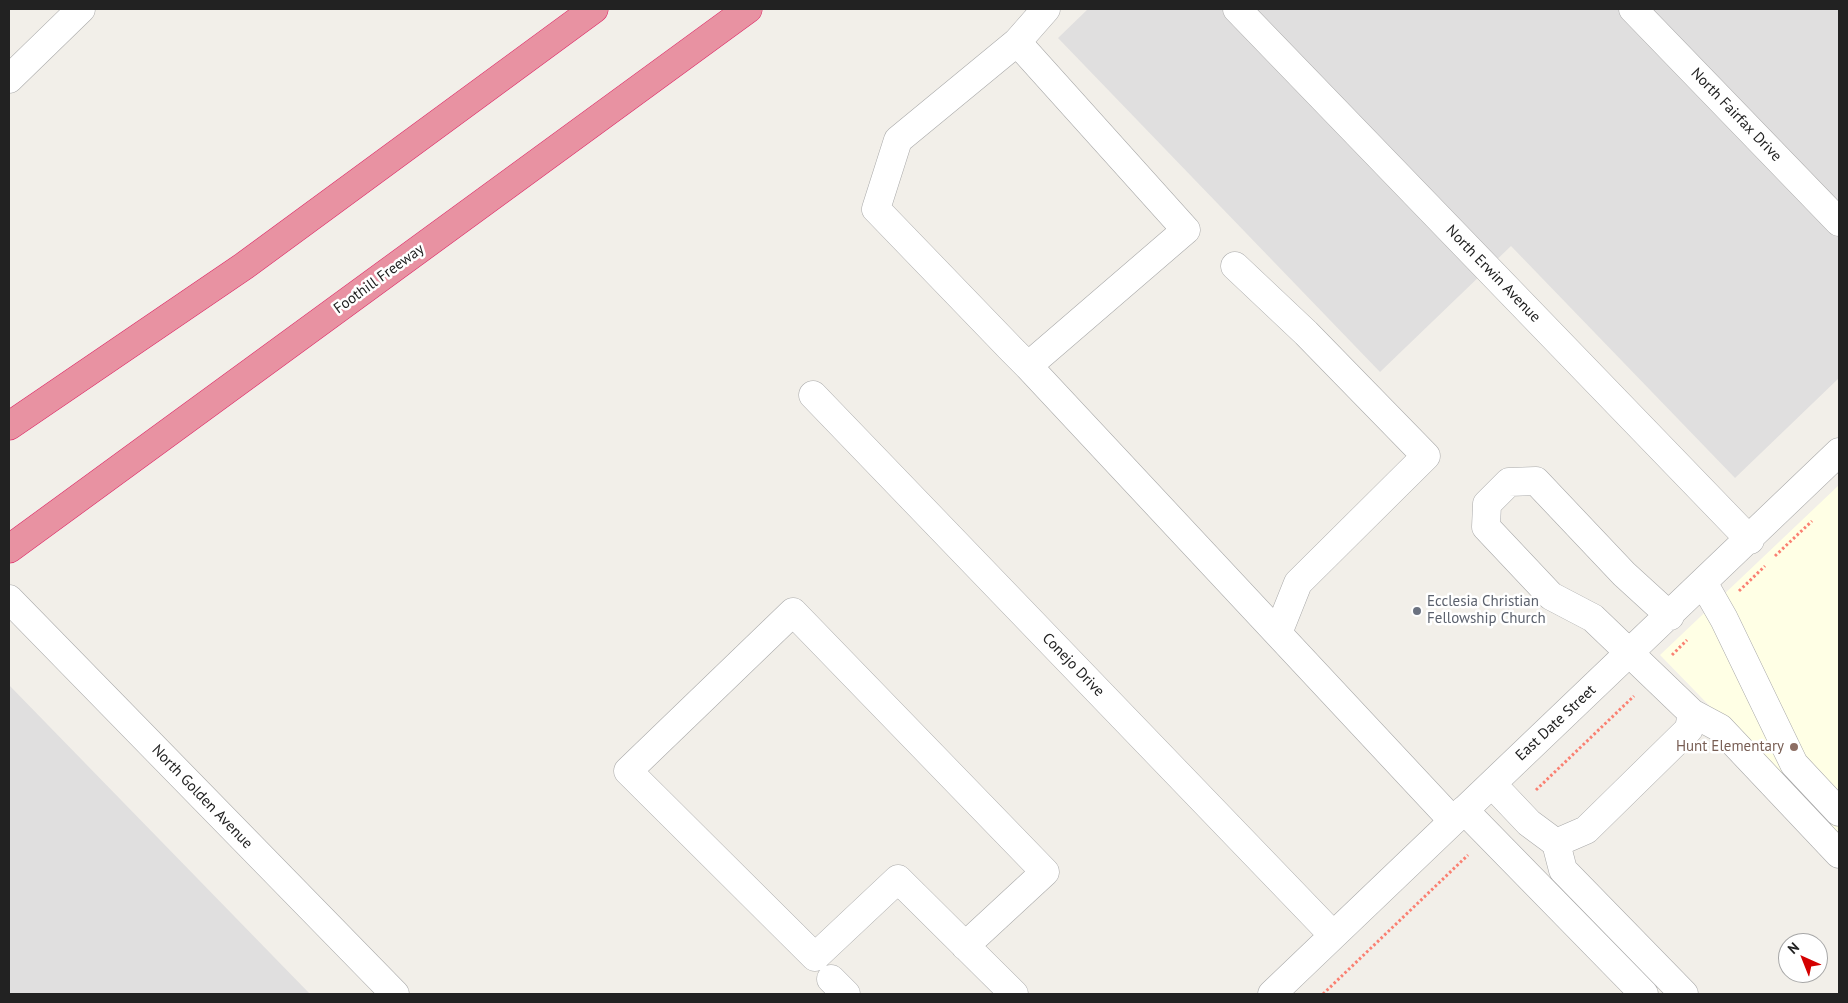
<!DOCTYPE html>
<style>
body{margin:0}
#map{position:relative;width:1848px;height:1003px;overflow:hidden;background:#f2efe9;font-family:"PT Sans",sans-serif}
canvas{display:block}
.frame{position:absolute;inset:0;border:10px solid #222;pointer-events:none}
.north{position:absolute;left:1778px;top:933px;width:50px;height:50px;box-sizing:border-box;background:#fff;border:1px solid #a7a7a7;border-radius:50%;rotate:316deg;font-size:14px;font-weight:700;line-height:20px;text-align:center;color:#222}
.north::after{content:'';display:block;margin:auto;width:18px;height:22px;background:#d40000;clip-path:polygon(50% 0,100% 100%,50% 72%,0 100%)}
</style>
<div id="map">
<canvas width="1848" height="1003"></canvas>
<div class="frame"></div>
<div class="north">N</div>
</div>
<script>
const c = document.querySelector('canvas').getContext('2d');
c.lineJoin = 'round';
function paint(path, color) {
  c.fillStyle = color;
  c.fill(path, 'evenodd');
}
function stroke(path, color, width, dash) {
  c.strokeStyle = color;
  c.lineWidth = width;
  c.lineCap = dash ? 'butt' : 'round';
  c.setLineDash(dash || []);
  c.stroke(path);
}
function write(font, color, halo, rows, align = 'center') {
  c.font = font + ' "PT Sans",sans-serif';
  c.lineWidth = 5;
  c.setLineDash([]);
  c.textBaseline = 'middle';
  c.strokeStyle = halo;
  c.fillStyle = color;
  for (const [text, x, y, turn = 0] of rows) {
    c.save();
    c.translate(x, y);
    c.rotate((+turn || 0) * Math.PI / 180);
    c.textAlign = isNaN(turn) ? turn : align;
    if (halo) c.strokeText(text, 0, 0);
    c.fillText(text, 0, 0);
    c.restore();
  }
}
paint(new Path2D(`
 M1088,9h751v369l-104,100 -224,-232 -131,126 -322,-334z
 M9,685l301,309h-301z`), '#e0dfdf');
paint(new Path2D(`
 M1839,485v354l-179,-184z`), '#ffffe5');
const minor = new Path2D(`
 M1237,9l513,531
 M1633,9l206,213
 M1017,42l29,-33
 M9,79l72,-70
 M1235,266l71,67 120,123 -128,127 -20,50
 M1028,366l158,-136 -169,-188 -119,98 -22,69 136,141 16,16 425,455
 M813,395l520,540
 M1704,584l20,35 70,145 45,48
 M9,599l386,395
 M1692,713l28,15 119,126
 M1492,784l37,39 27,20 30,-13 103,-101 3,-16 -99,-95 -42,-22 -65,-69 1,-23 22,-22 27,-1 88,93 46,42
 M1464,810l180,184
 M1556,843l7,27 121,124
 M965,946l80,-74 -252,-260 -165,159 187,186 83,-78 116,115
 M831,979l15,15
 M1272,994l567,-542`);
const highway = new Path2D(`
 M9,426l235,-160 350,-257
 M9,549l739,-540`);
stroke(minor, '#a9a9a9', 29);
stroke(highway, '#dc2a67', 29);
stroke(new Path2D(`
 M1775,556l37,-35
 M1739,591l26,-25
 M1672,655l15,-15
 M1536,790l98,-94
 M1323,994l145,-139`), '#fa8072', 3, [2.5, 2.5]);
stroke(minor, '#fff', 28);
stroke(highway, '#e892a2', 28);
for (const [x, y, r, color] of [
 [1417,611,5,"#6b7280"],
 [1794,747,5,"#8d6e63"]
]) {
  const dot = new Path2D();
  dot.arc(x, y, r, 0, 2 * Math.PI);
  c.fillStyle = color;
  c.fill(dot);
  stroke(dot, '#fff', 2);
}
write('15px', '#222', '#fff', [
 ["North Fairfax Drive",1736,115,46],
 ["North Erwin Avenue",1493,274,46],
 ["Foothill Freeway",379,279,-36],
 ["Conejo Drive",1073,665,46],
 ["East Date Street",1556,723,-43],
 ["North Golden Avenue",202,797,46]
]);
write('15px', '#5b616d', '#fff', [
 ["Ecclesia Christian",1427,602],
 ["Fellowship Church",1427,619]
], 'left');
write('15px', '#785e54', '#fff', [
 ["Hunt Elementary",1784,747]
], 'right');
</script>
